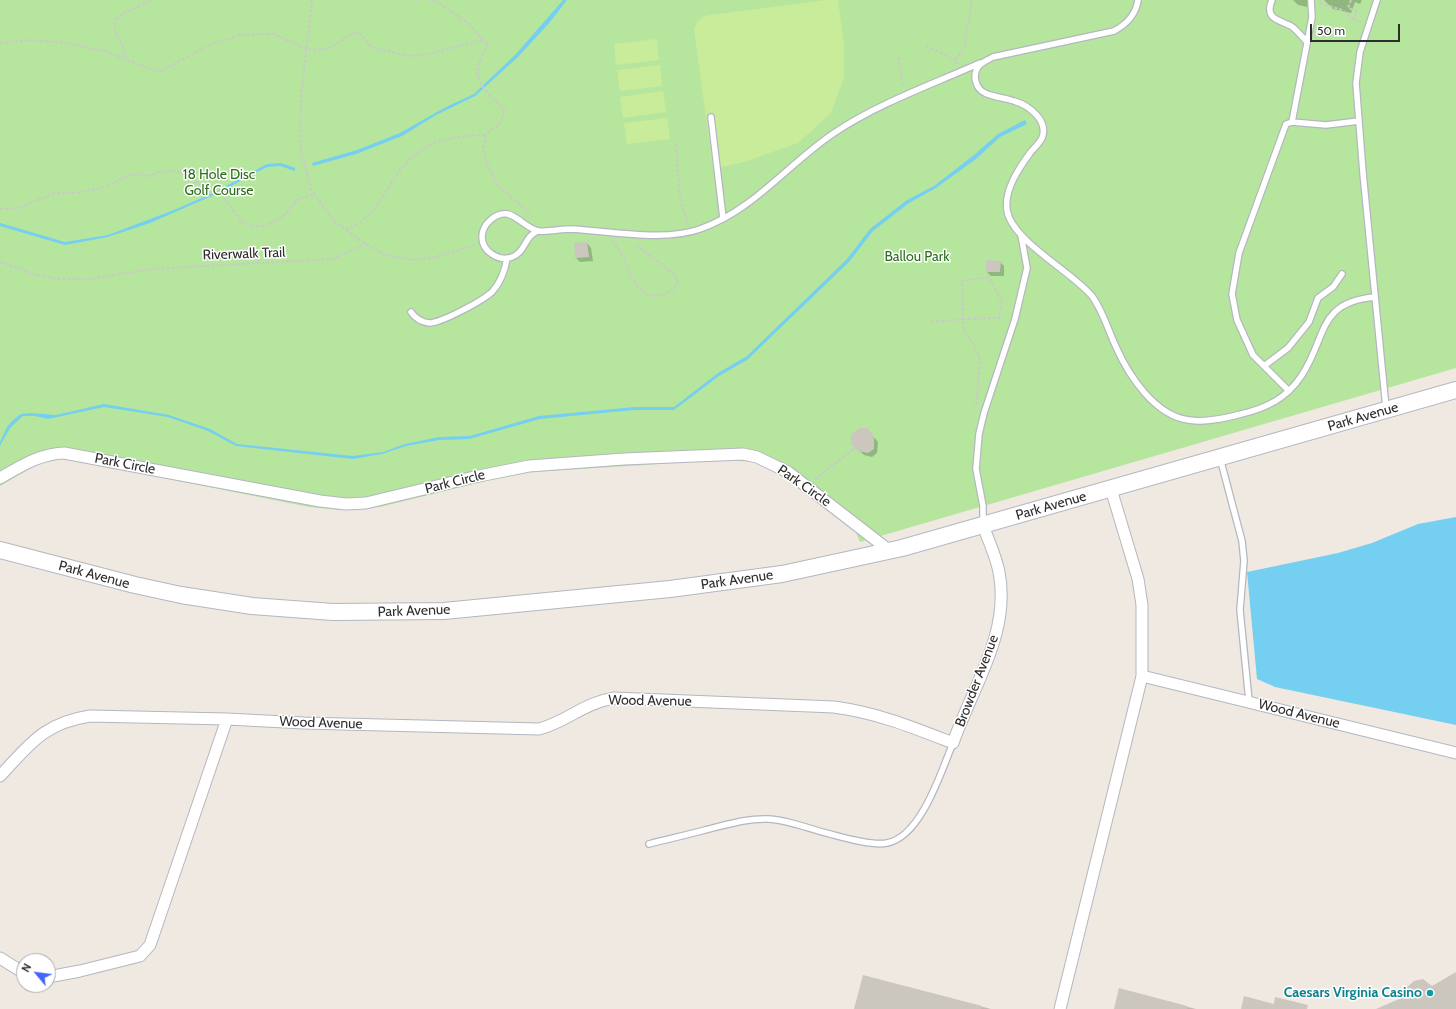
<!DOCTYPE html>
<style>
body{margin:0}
#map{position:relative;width:1456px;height:1009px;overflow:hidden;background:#efe9e1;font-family:Cabin,sans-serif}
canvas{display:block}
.north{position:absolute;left:16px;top:953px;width:40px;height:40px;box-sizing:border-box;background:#fff;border:1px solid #ababab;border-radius:50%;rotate:299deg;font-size:11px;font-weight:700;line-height:16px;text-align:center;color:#2e2e2e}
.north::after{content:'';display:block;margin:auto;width:14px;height:18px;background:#4264fb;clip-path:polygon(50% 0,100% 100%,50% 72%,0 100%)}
.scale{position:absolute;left:1310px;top:24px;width:90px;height:18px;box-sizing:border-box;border:2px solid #2e2e2e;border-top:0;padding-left:5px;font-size:12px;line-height:14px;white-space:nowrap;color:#2e2e2e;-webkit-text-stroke:3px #fff;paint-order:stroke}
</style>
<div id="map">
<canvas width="1456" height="1009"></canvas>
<div class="north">N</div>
<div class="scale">50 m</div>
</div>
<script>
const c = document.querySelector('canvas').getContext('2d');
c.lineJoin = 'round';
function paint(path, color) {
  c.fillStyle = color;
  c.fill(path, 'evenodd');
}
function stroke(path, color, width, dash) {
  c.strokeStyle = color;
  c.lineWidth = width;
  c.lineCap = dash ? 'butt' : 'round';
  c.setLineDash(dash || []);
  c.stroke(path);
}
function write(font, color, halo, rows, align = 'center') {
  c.font = font + ' Cabin,sans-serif';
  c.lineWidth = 3;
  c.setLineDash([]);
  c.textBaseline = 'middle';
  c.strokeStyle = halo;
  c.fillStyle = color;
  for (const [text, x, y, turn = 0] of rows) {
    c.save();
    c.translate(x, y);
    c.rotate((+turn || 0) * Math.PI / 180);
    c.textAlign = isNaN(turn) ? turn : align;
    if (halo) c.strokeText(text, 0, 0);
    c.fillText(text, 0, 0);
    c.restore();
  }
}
paint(new Path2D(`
 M0,0h1456v368l-596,174 -6,-14 -83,-59 -17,-7 -32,-2 -189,12 -47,9 -106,26 -41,3 -30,-3 -245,-49 -23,4 -41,24z`), '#b6e59e');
paint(new Path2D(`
 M826,0h12l6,45v32l-13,36 -33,30 -54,19 -31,7 -19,-140 3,-7 7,-6z
 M657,39l2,21 -43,5 -2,-21z
 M660,65l2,21 -42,5 -3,-21z
 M663,91l3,21 -43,6 -3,-21z
 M667,118l3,21 -43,5 -3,-21z`), '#c9ec9a');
paint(new Path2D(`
 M563,0h4l-17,22 -32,35 -43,39 -39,19 -34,21 -46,18 -43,12 -1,-3 45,-13 43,-17 44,-25 30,-14 42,-40z
 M1025,120l2,4 -27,13 -24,22 -40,29 -27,15 -36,28 -24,31 -102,98 -28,16 -45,34h-40l-94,9 -71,20 -30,1 -33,6 -24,8 -29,5 -117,-13 -28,-15 -40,-14 -64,-10 -56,12 -13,-3h-12l-13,12 -10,18v-4l7,-15 6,-7 8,-6 9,-1 26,2 48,-11 65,11 41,14 27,15 116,12 30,-4 22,-8 34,-7 31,-1 69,-20 96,-9h39l44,-34 29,-17 100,-97 23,-30 37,-29 27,-14 40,-31 24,-21z
 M281,163l14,5v3l-15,-5 -13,1 -53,28 -64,28 -42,14 -43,8 -65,-19v-3l65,19 43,-7 66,-25 39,-17 54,-29z
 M1456,517v208l-181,-38 -18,-8 -10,-107 91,-19 34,-10 46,-19z`), '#75cff0');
paint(new Path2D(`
 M1293,0h16l-2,7 -9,-2z
 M1324,0h38l-2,4 -5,-2 -4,11 -18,-4z
 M587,243l4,5 2,13 -13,1 -4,-4z
 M1000,262l4,4v10h-13l-4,-4z
 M871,434l7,8 -1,11 -5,4 -8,-2 -12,-11z
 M864,976l127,33h-136z
 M1120,990l76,19h-81z`), '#0003');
paint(new Path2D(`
 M587,242l2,15 -14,1 -1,-15z
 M986,260l15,1 -1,11h-14z
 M860,428h7l7,8v13l-6,4 -10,-2 -7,-7v-10z
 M1456,972v37h-80l28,-12 2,-9 8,-7 9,-2 9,7z
 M863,975l119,31 -1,3h-127z
 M1119,988l68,18v3h-73z
 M1244,996l30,8 1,-7 33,8 -1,4h-66z`), '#cbc7bf');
const lane = new Path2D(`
 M1138,0c-2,15 -11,24 -24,31l-121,26c-5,3 -12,5 -15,10 -6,9 -2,22 7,26 8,4 20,5 29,8 14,4 35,19 28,37 -3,6 -8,10 -12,15 -11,15 -26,37 -23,57 4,30 64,61 85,86 11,15 16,34 24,51 13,29 39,69 73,73 17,3 37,-2 52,-6 26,-6 46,-16 61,-39 25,-38 15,-73 73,-78
 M1272,0c-8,19 7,20 19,26 6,4 11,11 16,16
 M1377,0l-17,52 -4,31 7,90 23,235
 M711,117l12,101
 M1292,122l20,-105 -1,-17
 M538,231c-14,5 -12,21 -26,26 -12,5 -30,-5 -30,-20 0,-12 13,-25 26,-23 11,3 19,15 31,17 10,1 22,-2 32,-2 39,2 93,13 129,0 53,-18 89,-66 134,-96 45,-30 97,-48 146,-70
 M411,312c4,6 10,10 18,11 12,0 53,-22 63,-31 9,-10 13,-21 15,-34
 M1264,366l24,-18 21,-26 9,-24 15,-11 9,-13
 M1289,391l-36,-36 -16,-35 -5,-26 7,-41 47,-129 6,-2 34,3 33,-4
 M1220,458l22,83 2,20 -4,49 9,91
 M983,523v-17l-7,-37 3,-35 5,-21 31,-94 12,-51 -6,-33
 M649,844c19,-5 38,-9 56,-14 21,-5 41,-12 63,-11 21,1 41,10 62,15 15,4 42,12 57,9 34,-6 54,-71 66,-100`);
const street = new Path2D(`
 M0,478c21,-12 39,-24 64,-25l256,48 26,3 20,-1 108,-26 55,-11 95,-7 119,-5 14,3 31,15 102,79
 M1142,676l314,77
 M227,719l77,4 235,6c28,-7 44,-26 75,-31l220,9c44,6 78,20 119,36 19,-55 58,-110 46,-171 -3,-16 -11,-32 -16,-47
 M0,776c30,-32 44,-53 90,-60l137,3 -77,226 -10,11 -60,15 -32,6
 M0,958l24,15
 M1060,1009l82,-333v-71l-4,-26 -27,-90`);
const secondary = new Path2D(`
 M0,550l135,35 46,10 71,11 81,6 111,-1 226,-22 112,-15 120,-26 554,-158`);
stroke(lane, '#b4b7c1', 8);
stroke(street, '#b4b7c1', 13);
stroke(secondary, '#b4b7c1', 18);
stroke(new Path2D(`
 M312,0l-11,97 -1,49 11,43 22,31 32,24 20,11 28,5 18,-2 45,-13
 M417,0h3
 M430,0l6,1 32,22 15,17
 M1351,0l-3,8 9,3 -3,9
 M1320,3l22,7 12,10 7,2
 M0,43l32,-3 35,3 40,9 52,20 53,-28 29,-9 32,-1 34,15 8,1 15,-2 23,-15c9,-1 13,7 18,14l38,9 14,-1 60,-15 5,4 -1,2c-12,23 -14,30 4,51 4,5 10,8 14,14l-5,12 -14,12 -3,13 3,13 11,24 28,24 4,6
 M926,46l29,14
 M898,57l5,30
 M126,58c-2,-15 -14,-22 -10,-38l5,-5 31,-15
 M957,64l-2,-4 9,-11 8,-49
 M676,144l4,54 8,27
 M0,209l18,-1 36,-15h22l26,-5 28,-13 7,-1 13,2 8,-4 17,-1 7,2 20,13 15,3 25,33 11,4h9l14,-5 7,-4 14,-17 17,-6
 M346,230c21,-9 31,-24 43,-43 25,-42 50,-51 97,-52
 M612,241c6,7 11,13 14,22 6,16 13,37 36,32 8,-2 12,-5 16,-13l-4,-8 -39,-30
 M0,262l40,14 21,3h29l61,-10 181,-10 33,-15
 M931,322l32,-3 -1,-38 27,-4 13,25 -3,16 -36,1 1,12 10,14 6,15 -4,47
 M815,479l40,-31`), '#c9c9c9', 2, [3, 2]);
stroke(lane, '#fff', 5.5);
stroke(street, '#fff', 11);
stroke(secondary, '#fff', 16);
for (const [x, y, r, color] of [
 [1430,993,4,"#0f9aa8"]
]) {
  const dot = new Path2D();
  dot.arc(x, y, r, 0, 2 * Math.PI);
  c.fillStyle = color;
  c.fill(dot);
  stroke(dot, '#fff', 1.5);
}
write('14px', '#2c6e1b', '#fff', [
 ["18 Hole Disc",219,175],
 ["Golf Course",219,191],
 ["Ballou Park",917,257]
]);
write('14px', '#2e2e2e', '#fff', [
 ["Riverwalk Trail",244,254,-2],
 ["Park Avenue",1363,417,-16],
 ["Park Circle",125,464,11],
 ["Park Circle",455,482,-14],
 ["Park Circle",804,486,35],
 ["Park Avenue",1051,506,-16],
 ["Park Avenue",94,575,15],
 ["Park Avenue",737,580,-8],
 ["Park Avenue",414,611,-2],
 ["Browder Avenue",977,681,-69],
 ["Wood Avenue",650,701,1],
 ["Wood Avenue",1299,714,14],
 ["Wood Avenue",321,723,2]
]);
write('bold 14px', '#0d838f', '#fff', [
 ["Caesars Virginia Casino",1422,993]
], 'right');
</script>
